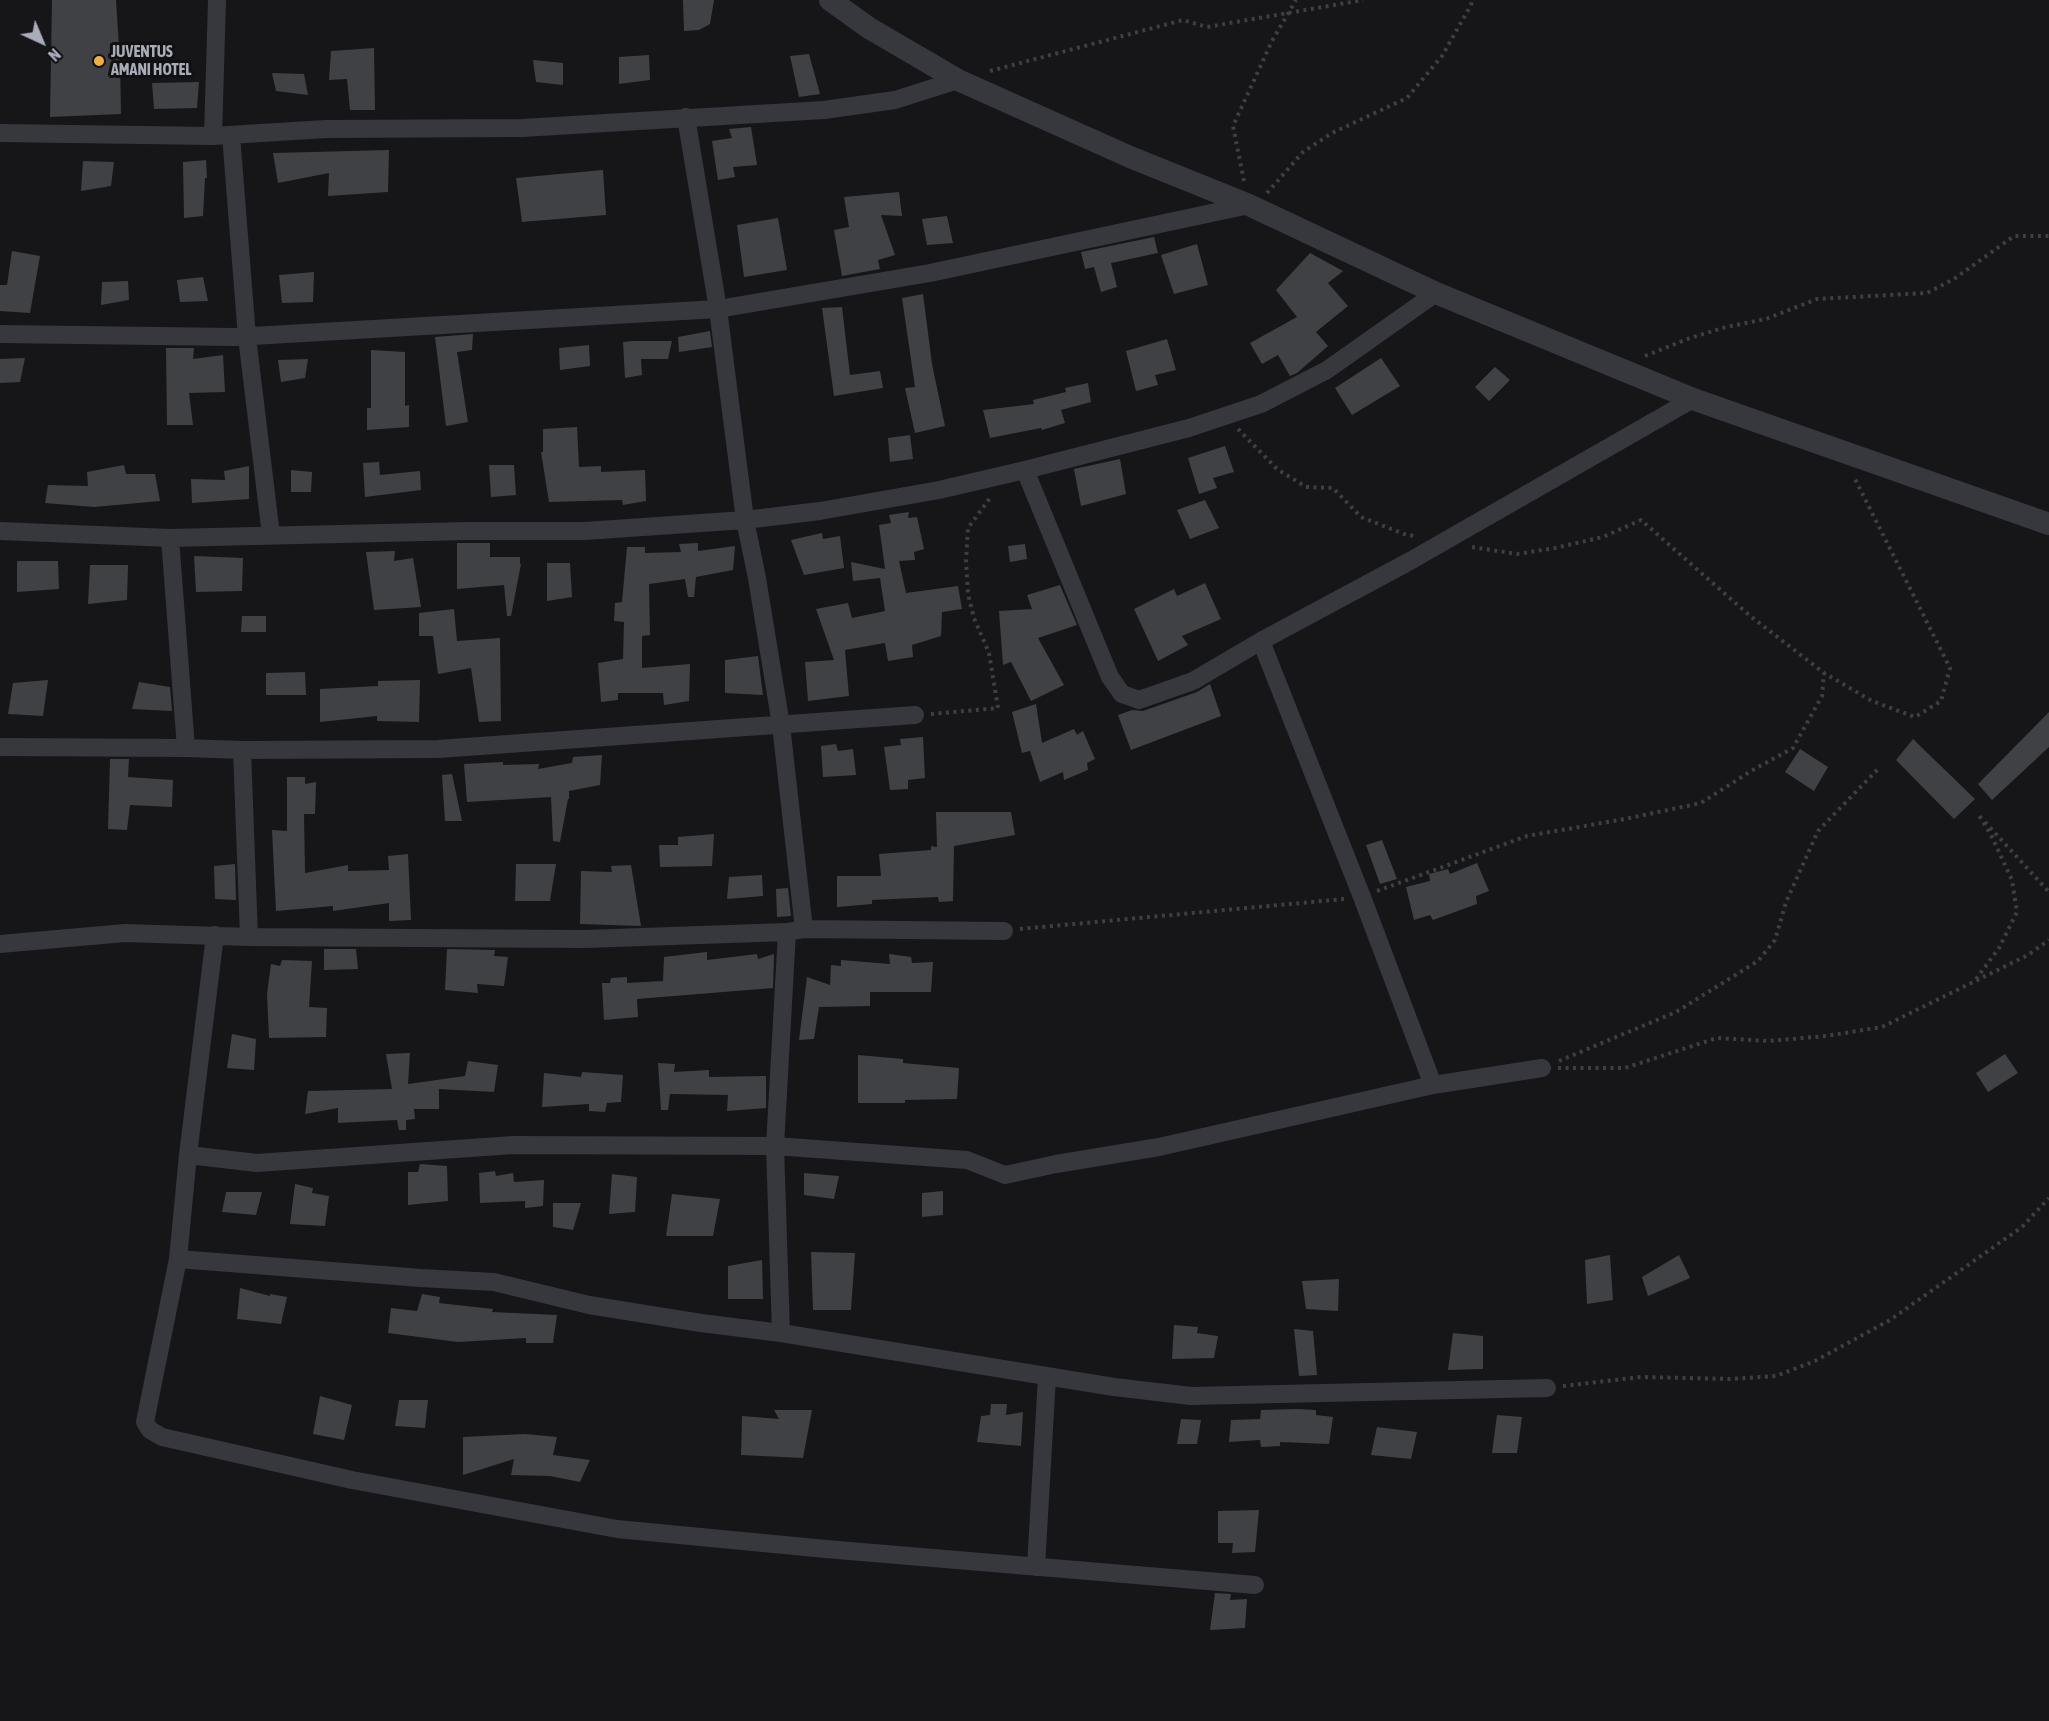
<!DOCTYPE html>
<style>
body{margin:0}
#map{position:relative;width:2049px;height:1721px;overflow:hidden;background:#161618;font-family:"Asap Condensed",sans-serif}
canvas{display:block}
.north{position:absolute;left:12px;top:12px;width:60px;height:60px;-webkit-text-stroke:4px #111113;paint-order:stroke;rotate:136deg;font-size:16px;font-weight:700;line-height:24px;text-align:center;color:#a8adb8}
.north::after{content:'';display:block;margin:auto;width:21px;height:27px;background:#a8adb8;clip-path:polygon(50% 0,100% 100%,50% 72%,0 100%)}
</style>
<div id="map">
<canvas width="2049" height="1721"></canvas>
<div class="north">N</div>
</div>
<script>
const c = document.querySelector('canvas').getContext('2d');
c.lineJoin = 'round';
function paint(path, color) {
  c.fillStyle = color;
  c.fill(path, 'evenodd');
}
function stroke(path, color, width, dash) {
  c.strokeStyle = color;
  c.lineWidth = width;
  c.lineCap = dash ? 'butt' : 'round';
  c.setLineDash(dash || []);
  c.stroke(path);
}
function write(font, color, halo, rows, align = 'center') {
  c.font = font + ' "Asap Condensed",sans-serif';
  c.lineWidth = 6;
  c.setLineDash([]);
  c.textBaseline = 'middle';
  c.strokeStyle = halo;
  c.fillStyle = color;
  for (const [text, x, y, turn = 0] of rows) {
    c.save();
    c.translate(x, y);
    c.rotate((+turn || 0) * Math.PI / 180);
    c.textAlign = isNaN(turn) ? turn : align;
    if (halo) c.strokeText(text, 0, 0);
    c.fillText(text, 0, 0);
    c.restore();
  }
}
paint(new Path2D(`
 M52,0h64l4,62 1,52 -71,3z
 M683,0h31l-4,24 -11,6 -15,1z
 M374,48l1,62h-25l-3,-31 -18,1 2,-29z
 M809,54l11,40 -21,3 -9,-41z
 M649,55l1,25 -31,4v-27z
 M533,60l30,3v22l-27,-3z
 M272,73l32,1 4,21 -32,-4z
 M199,82l-2,26 -43,1 -2,-26z
 M751,127l6,38 -24,2 2,10 -17,3 -6,-39 20,-3 -3,-9z
 M389,150l-1,42 -60,4 1,-23 -51,10 -5,-30z
 M206,160l1,18h-2l-2,38 -19,2 -1,-56z
 M83,161l31,1 -3,24 -30,5z
 M603,170l3,45 -84,7 -6,-44z
 M899,192l3,24 -21,-1 14,40 -17,5 2,9 -38,7 -8,-46 15,-3 -5,-30z
 M947,216l6,27 -26,2 -5,-26z
 M778,218l9,52 -43,7 -7,-52z
 M1154,237l4,16 -47,10 6,24 -16,5 -7,-25 -9,2 -4,-17z
 M1197,244l11,41 -34,9 -13,-39z
 M12,251l28,5 -10,57 -30,-2v-26h7z
 M1310,253l33,18 -15,12 20,23 -32,26 12,14 -31,27 -7,3 -12,-21 -16,9 -12,-21 47,-26 -21,-27z
 M314,272l-1,30 -31,1 -3,-28z
 M203,277l5,24 -28,1 -3,-22z
 M128,281l1,19 -28,5 1,-23z
 M923,294l9,70 13,62 -30,7 -10,-45 10,-1 -13,-89z
 M842,307l8,68 30,-4 3,17 -49,8 -12,-88z
 M710,331l2,16 -33,5 -1,-15z
 M473,334l-1,16 -15,2 11,70 -22,4 -11,-89z
 M1167,339l9,31 -21,5 3,10 -22,6 -10,-40z
 M633,341h39l-4,18h-27l1,16 -17,3 -2,-36z
 M589,345l1,21 -30,4 -1,-22z
 M166,348h28l-1,11 30,-4 2,37 -36,1 4,32h-26z
 M371,350l34,2v54l4,-1v22l-42,3v-22h4z
 M25,358l-5,24 -20,1v-24z
 M1381,358l19,28 -48,29 -17,-27z
 M308,359l-3,19 -24,4 -3,-22z
 M1495,367l15,13 -21,21 -14,-14z
 M1088,383l3,19 -30,8 4,13 -23,7 -1,-2 -51,10 -7,-28 51,-6 -1,-4 33,-8 -1,-4z
 M577,427l2,40 22,-1v6l44,-2 1,31 -23,4 -1,-5 -73,2 -8,-50h2v-23z
 M910,435l3,24 -23,3 -2,-24z
 M1225,446l9,26 -21,6 4,10 -18,6 -11,-36z
 M1120,459l6,35 -45,12 -7,-37z
 M379,462l1,13 40,-4 1,19 -56,7 -2,-34z
 M124,465l2,9h29l5,27 -66,6 -49,-4 3,-18 40,1 -1,-14z
 M489,465h25l2,30 -25,2z
 M249,466v33l-57,4 -1,-24 34,1 -1,-9z
 M291,470l21,2 -1,20h-20z
 M1205,500l14,28 -29,11 -13,-29z
 M909,512l-1,6 9,-1 7,32 -10,3 1,8 -16,1 7,32 52,-7 4,23 -20,3 -1,24 -29,9 1,12 -25,4 -3,-18 -40,7 4,46 -41,5 -3,-39 29,-2 -18,-51 32,-6 4,15 33,-7 -5,-33 -27,3 -2,-19 34,7 -6,-44 12,-2 -2,-8z
 M822,533l1,6 17,-3 4,32 -40,7 -13,-35z
 M457,543h33v14h30v7h1l-10,52h-4l-3,-31 -47,4z
 M698,543v8l37,-5 -2,24 -37,7 -2,20h-6l-3,-18 -36,5 1,51 -8,1v32l48,-4 -1,37 -25,4 -1,-12h-45v7l-17,2 -3,-39 25,-4 1,-37 -10,-1 1,-18 7,-1 5,-55h18v6l36,-1 -2,-8z
 M1025,544l2,15 -17,3 -2,-16z
 M395,551l-1,10 19,-3 8,49 -47,3 -8,-58z
 M194,556l49,2 -1,33 -46,1z
 M17,561h41l1,28 -42,3z
 M547,563h23l2,34 -25,4z
 M90,565h38l-1,35 -39,4z
 M1205,583l16,36 -39,17 6,9 -30,16 -24,-52 40,-20 3,7z
 M1060,585l17,40 -39,13 26,47 -33,16 -20,-39 -8,3 -4,-54 33,-2 -5,-14z
 M454,609l3,32 43,-3 1,83 -22,1 -8,-54 -33,6 -5,-38h-14v-23z
 M242,616h24v16h-25z
 M758,656l5,39 -38,-2v-33z
 M305,672l1,23h-40v-22z
 M48,680l-5,36 -35,-2 5,-31z
 M420,680l-1,42 -42,-1v-5l-57,6v-33l58,-3v-5z
 M139,682l31,5 2,24 -40,-2z
 M1210,684l11,32 -90,34 -13,-35 14,-5 11,1 54,-19z
 M1036,704l6,39 32,-14 3,6 6,-4 12,28 -8,4 1,7 -24,10 -1,-8 -23,10 -10,-31 -8,2 -10,-41z
 M2049,712v35l-57,53 -14,-16z
 M923,737l2,41 -17,2v9l-18,1 -6,-43 17,-2 -1,-6z
 M1913,739l62,60 -21,20 -58,-59z
 M836,744l2,7 15,-2 3,26 -33,2 -2,-31z
 M1800,749l28,18 -14,24 -29,-19z
 M602,755l-2,30 -31,6v8h-1l-8,43 -7,-1 -2,-44 -84,5 -3,-38 39,-2v3l36,-1 -1,5 34,-6 1,-6z
 M110,759h19l-1,18 45,3 -1,27 -42,-2 -3,25 -19,-1z
 M452,774l10,47h-17l-3,-46z
 M287,777h18v7l11,-2 -1,32h-11l1,59 43,-8v6l41,-1 -1,-14 20,-2 3,66 -22,1v-18l-56,8v-5l-57,5 -4,-81 15,1z
 M936,812h75l4,23 -61,11 -1,55 -14,1 -1,-5 -66,3v4l-35,3v-31h44l-2,-22 52,-4v-4l6,1z
 M714,834l-2,32 -52,1 -1,-22h19v-8z
 M1382,840l15,39 -17,5 -14,-39z
 M1477,863l12,28 -13,5 1,8 -44,16 -3,-5 -16,5 -8,-33 24,-6 -1,-7 19,-5 2,5z
 M235,864l1,36 -21,-1 -1,-33z
 M516,864h40l-6,37h-35z
 M631,865l10,61 -61,-2 1,-53 31,1 -1,-6z
 M762,875l1,21 -36,3 2,-22z
 M788,888l3,28 -14,1 -1,-28z
 M324,949h32l2,20 -34,1z
 M447,949l48,1 -1,6 14,1 -4,29 -27,-2 1,9 -33,-3z
 M707,952v8l50,-6 1,5 16,-5 -1,34 -136,11 1,18 -34,3 -2,-37h8l1,-5 16,-1v6l36,-2 1,-24z
 M889,954l22,3 1,6 21,-1 -2,30h-61v14l-51,1 -5,32 -15,1 8,-63 23,8 1,-20 10,1v-6l49,4z
 M282,960l30,1 -3,46 18,1 -1,29 -57,1 -2,-44 4,-30 9,2z
 M232,1034l24,5 -2,31 -27,-2z
 M410,1053l-2,31 57,-8 3,-15 30,4 -4,27 -55,-3v20h-25l1,10 -9,1v10h-7l-2,-10 -59,3v-15l-33,6 3,-23 84,-2 -6,-35z
 M2005,1054l13,19 -30,19 -12,-19z
 M858,1055l45,4v4l56,5 -2,31 -52,1v3h-47z
 M658,1063l17,1 -1,8 35,-2v7l57,-1v32l-39,3 1,-16 -58,-1 -2,16h-7z
 M582,1072l41,3 -2,27 -14,1 -2,9 -16,-1v-7l-47,3 2,-34 37,4z
 M420,1164l27,2 1,35 -40,4v-33h10z
 M495,1171l1,5 17,-3 1,9 30,-2 -1,26 -18,2v-7l-45,2 -1,-30z
 M804,1173l35,3 -5,23 -30,-4z
 M612,1174l25,3 -2,35 -26,2z
 M295,1184l18,4 -1,5 17,3 -4,30 -35,-2z
 M943,1191v24l-21,2v-24z
 M226,1192h36l-6,23 -34,-3z
 M672,1194l48,5 -7,37h-47z
 M553,1203h28l-8,27 -20,-3z
 M811,1252l44,1 -4,57h-38z
 M1610,1255l3,45 -26,4 -2,-44z
 M1679,1255l11,23 -42,18 -6,-19z
 M762,1260l1,39h-35v-33z
 M1339,1279l-1,32 -32,-2 -4,-28z
 M240,1288l30,8v-2l17,3 -6,27 -44,-5z
 M422,1294l18,3 -1,6 54,6 -1,3 65,3 -4,28h-27v-5l-68,4 -70,-9 3,-25 26,3z
 M1174,1325l24,2 -1,6 21,3 -4,22 -42,1z
 M1294,1329l19,2 4,44 -18,1z
 M1453,1333l30,3v33l-35,1z
 M320,1396l32,9 -8,35 -31,-6z
 M399,1400h29l-3,28 -30,-2z
 M991,1404h16l-1,11 17,-3 -2,34 -44,-4 4,-26 9,-1z
 M1297,1409l19,1v5l17,2 -4,27 -49,-2v4l-19,1 -1,-7 -31,2 2,-22 29,-1 1,-9z
 M774,1410h38l-9,48 -62,-3 1,-39 37,3z
 M1497,1415l25,2 -5,36h-25z
 M1181,1419l20,1 -4,24h-20z
 M1377,1427l40,5 -6,27 -40,-4z
 M525,1434l32,3 -4,18 37,5 -10,22 -30,-6 -39,-1 3,-16 -51,16v-38z
 M1259,1510l-4,42 -23,1 1,-10h-15v-32z
 M1215,1593l16,1 -1,6 17,-1 -2,29 -35,2z`), '#404145');
stroke(new Path2D(`
 M990,71l193,-51 24,7 156,-27
 M1244,181l-11,-55 39,-85 24,-41
 M1267,193l36,-41 29,-19 75,-35 35,-42 29,-51 1,-5
 M1645,356l45,-18 36,-11 40,-8 51,-20 110,-6 27,-14 60,-43h35
 M1238,429l39,40 29,18 27,1 28,29 43,17 11,2
 M1472,547l45,7 38,-6 48,-11 38,-17 108,95 75,58 48,28 43,16 26,-16 9,-33 -95,-189
 M931,714l67,-6 -9,-55 -15,-35 -6,-24 -2,-34 2,-32 22,-30
 M1985,822l64,70
 M1377,891l150,-55 98,-17 76,-16 50,-32 42,-23 29,-52 2,-23
 M1020,929l324,-30
 M1976,979l23,-31 18,-36 -5,-32 -21,-45 -12,-20
 M1559,1061l117,-49 82,-51 17,-21 11,-38 32,-71 61,-63
 M1558,1068h67l92,-30 52,3 57,-5 56,-9 146,-72 21,-15
 M1563,1386l78,-9 89,2 46,-3 39,-15 75,-41 132,-93 27,-29`), '#3d3f44', 4, [3, 4.5]);
stroke(new Path2D(`
 M686,117l32,192 27,211 12,58 24,147 23,204
 M0,133l213,3 113,-7 196,-1 302,-18 71,-10 63,-20
 M231,135l16,202 24,198
 M213,136l4,-136
 M0,334l235,3 483,-28 212,-36 319,-68
 M1025,470l85,207 12,17 17,6 54,-19 68,-40 149,-80 283,-162
 M0,531l170,7 298,-7h117l160,-11 75,-9 119,-21 86,-20 164,-42 72,-24 66,-34 109,-77
 M170,538l16,210
 M1261,641l101,256 71,188
 M0,747l186,1 56,2 196,-1 477,-34
 M242,750l7,187
 M215,935l-27,220 69,8 256,-18 262,1 192,14 38,15 51,-11 103,-17 274,-62 109,-17
 M0,944l125,-11 124,4 336,2 202,-7 17,-3 200,2
 M188,1155l-10,104 -33,163 5,8 12,7 190,43 265,49 209,20 429,36
 M178,1259l243,19 73,4 95,23 112,18 80,10 333,54 77,9 356,-8
 M781,1333l-6,-187 12,-214
 M1036,1567l11,-190`), '#37383d', 18);
stroke(new Path2D(`
 M830,0l39,28 89,52 172,77 119,48 187,88 257,106 356,125`), '#37383d', 22);
for (const [x, y, r, color] of [
 [99,61,6,"#f2b134"]
]) {
  const dot = new Path2D();
  dot.arc(x, y, r, 0, 2 * Math.PI);
  c.fillStyle = color;
  c.fill(dot);
  stroke(dot, '#111113', 2);
}
write('bold 16px', '#a8adb8', '#111113', [
 ["JUVENTUS",111,52],
 ["AMANI HOTEL",111,70]
], 'left');
</script>
